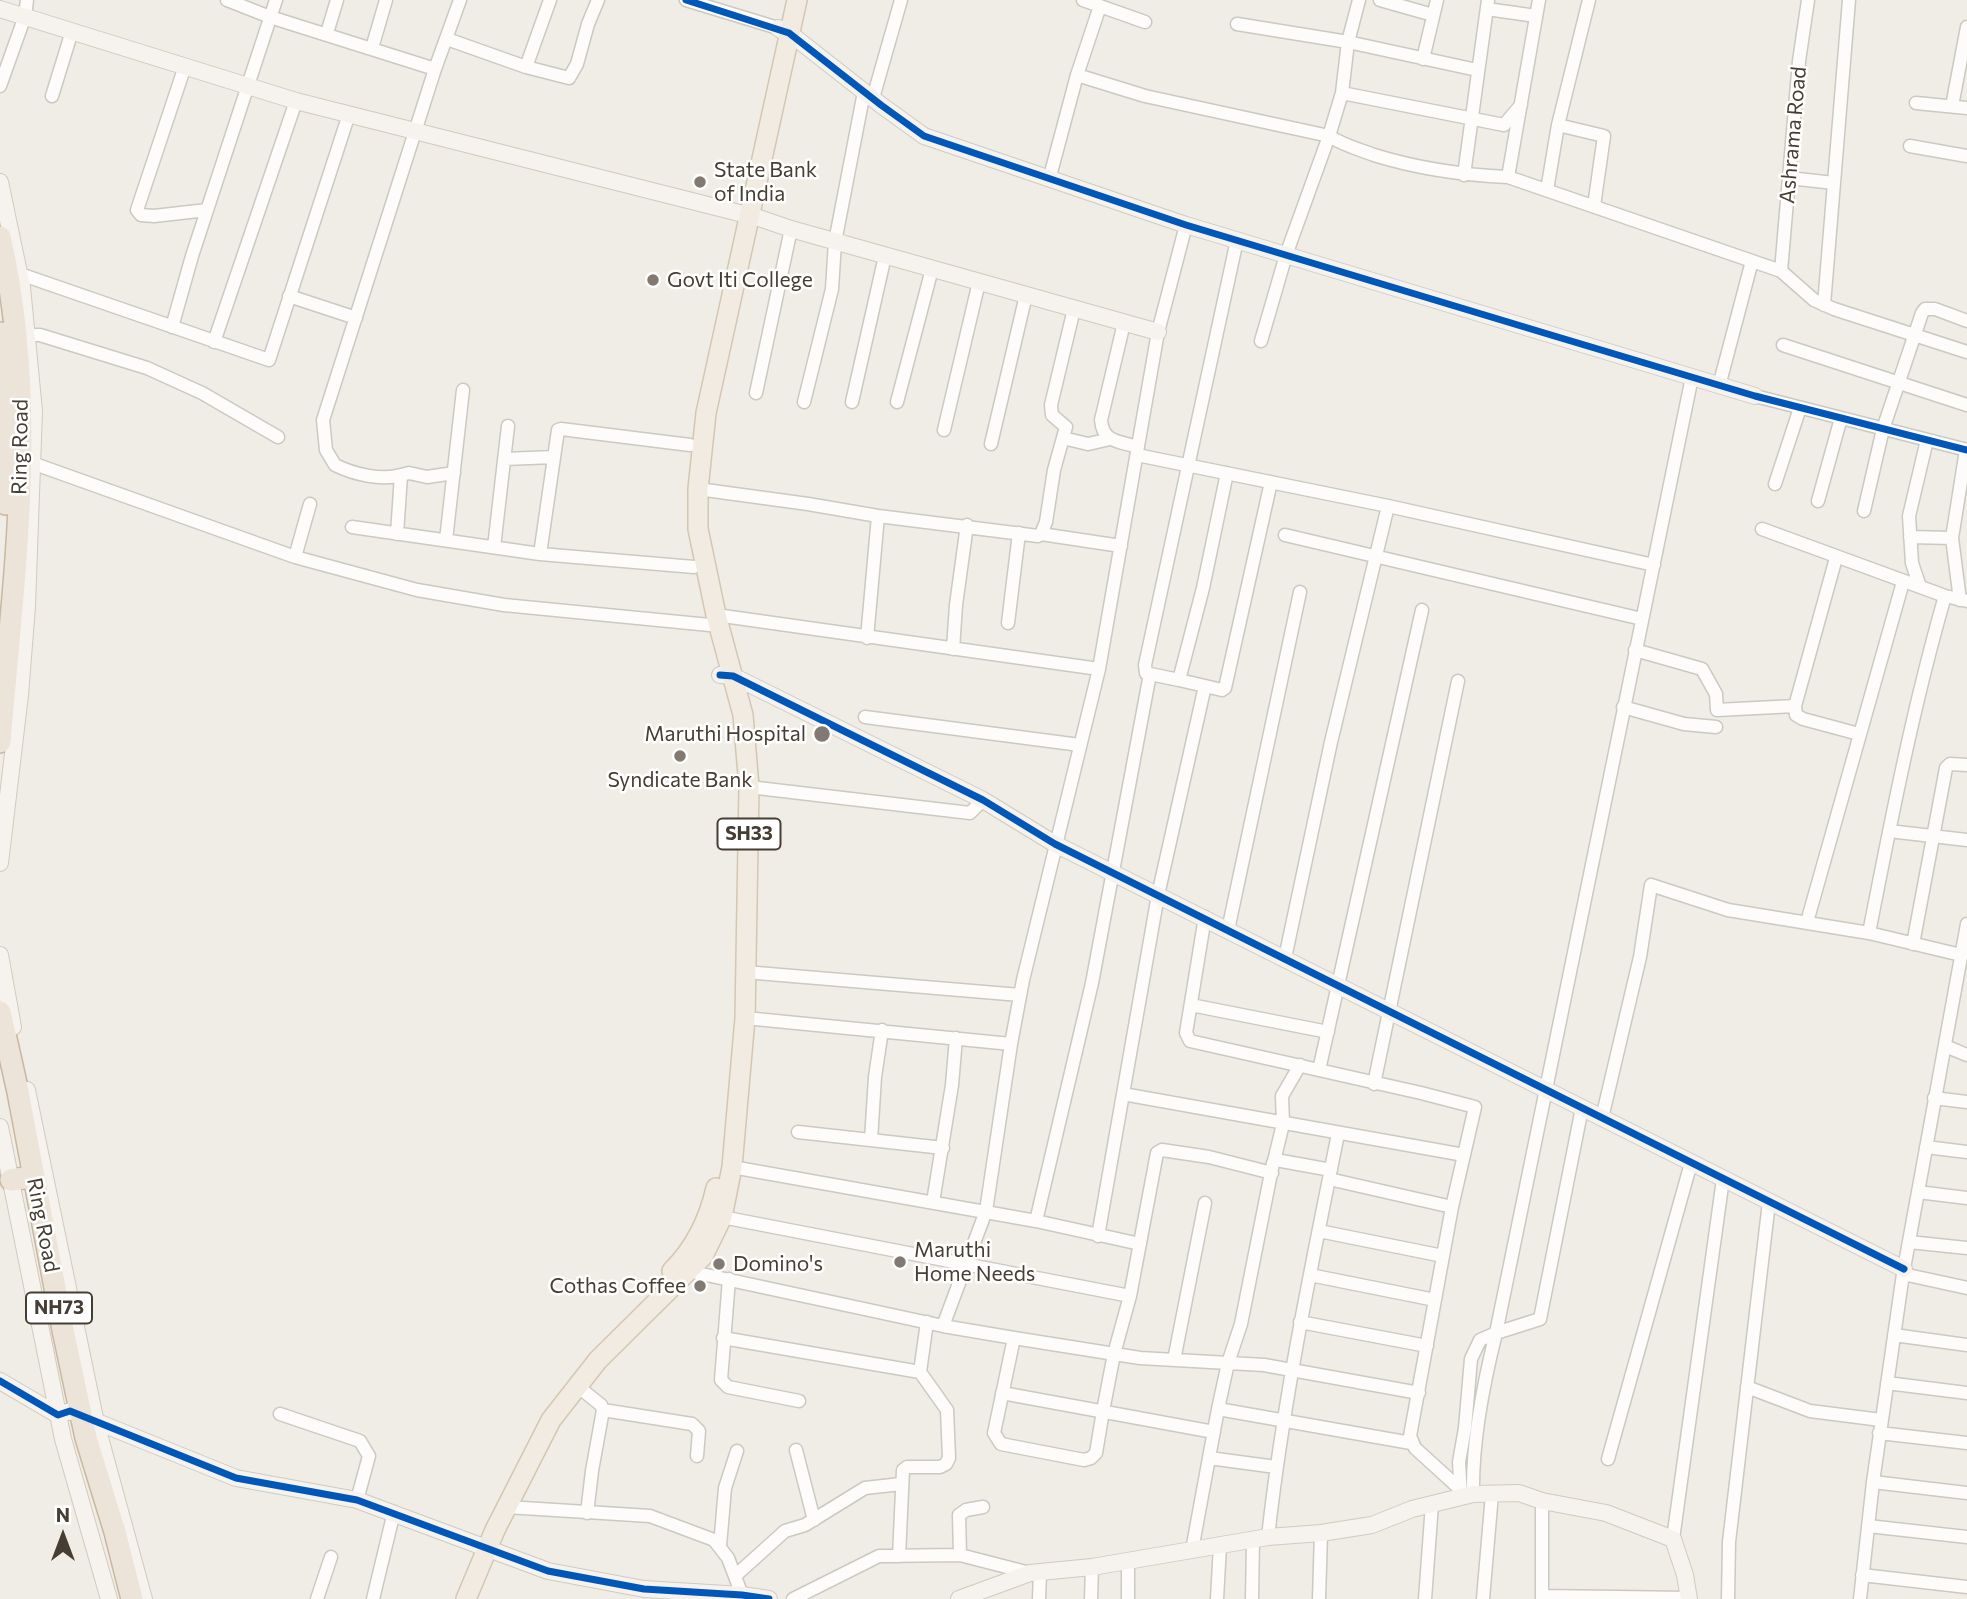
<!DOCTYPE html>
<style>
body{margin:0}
#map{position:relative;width:1967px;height:1599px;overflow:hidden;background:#f0ece6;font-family:Commissioner,sans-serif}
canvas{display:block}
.north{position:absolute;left:28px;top:1501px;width:70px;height:70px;-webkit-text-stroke:5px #fff;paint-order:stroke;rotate:0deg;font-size:19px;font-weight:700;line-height:28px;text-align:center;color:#463d33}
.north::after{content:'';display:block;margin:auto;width:24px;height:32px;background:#463d33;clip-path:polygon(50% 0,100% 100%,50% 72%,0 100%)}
</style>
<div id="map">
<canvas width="1967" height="1599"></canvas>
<div class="north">N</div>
</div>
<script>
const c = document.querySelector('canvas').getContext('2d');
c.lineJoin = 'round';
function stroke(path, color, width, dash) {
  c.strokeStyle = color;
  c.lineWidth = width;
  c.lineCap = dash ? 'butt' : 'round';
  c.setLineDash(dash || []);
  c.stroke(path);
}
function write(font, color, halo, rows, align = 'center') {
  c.font = font + ' Commissioner,sans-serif';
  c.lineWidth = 5;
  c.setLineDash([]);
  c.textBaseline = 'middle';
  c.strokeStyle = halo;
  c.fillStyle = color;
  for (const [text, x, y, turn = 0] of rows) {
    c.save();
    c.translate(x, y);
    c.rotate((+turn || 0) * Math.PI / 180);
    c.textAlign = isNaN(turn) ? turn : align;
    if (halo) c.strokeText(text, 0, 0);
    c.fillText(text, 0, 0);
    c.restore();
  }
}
const street = new Path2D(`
 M227,0l43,17 165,52
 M686,0l92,28
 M1083,0l62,22
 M1380,0l53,15
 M1100,6l-23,69 68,21 184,40c14,9 29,13 45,19 45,14 88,20 134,22l273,94 33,29 20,9 133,43
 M1487,9l49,7
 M1237,24l111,18 129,28
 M327,33l10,-33
 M447,39l79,28 43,11 8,-14 11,-40 10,-24
 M372,48l14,-48
 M1423,59l14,-59
 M185,66l-48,144 4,5 13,1 53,-6
 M526,67l24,-67
 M0,86l25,-70 2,-16
 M1342,93l162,32 17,-20
 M52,96l20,-65
 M873,98l28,-98
 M1916,103l51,5
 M1952,106l15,-79
 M1558,125l46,11 -10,70
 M1910,146l57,10
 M1464,175l24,-175
 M1508,177l31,-177
 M1789,178l45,5
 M1049,180l28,-105
 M1547,190l11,-65 31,-125
 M1781,271l18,-210 9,-61
 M20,274l249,86 80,-246
 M289,296l67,22
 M1824,305l25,-305
 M1124,323l-23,97c2,23 18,21 37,27
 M172,327l20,-71 84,-256
 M27,335h13l107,33 55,25 76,44
 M1261,341l25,-86 43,-119 13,-43 6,-51 11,-42
 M214,342l82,-241
 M1783,345l184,60
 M1719,386l33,-125
 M756,393l35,-164
 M1755,396l212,54
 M804,402l28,-113 3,-47 29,-150
 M852,402l33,-146
 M897,402l35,-133
 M944,430l35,-148
 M1063,438l25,6 22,-5
 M991,444l35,-149
 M1137,455l251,51 266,59
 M505,459l49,-2
 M32,463l263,94 15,-53
 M401,475l8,-2 18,4 27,-4
 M1775,484l25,-76
 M698,489l110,15 70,12 160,20 3,-2 80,12
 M1818,501l23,-83
 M1864,511l19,-82 39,-116 3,-4h10l32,12
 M352,527l188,27 154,13
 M1762,529l183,67
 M397,534l4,-59c-20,6 -48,-1 -66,-10l-9,-15 -3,-30 112,-351 25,-69
 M1041,534l5,-12 8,-52 12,-43 -14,-12 -1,-10 23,-96
 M1285,535l357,84
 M1910,537l42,1
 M446,540l17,-150
 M494,547l14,-121
 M540,554l18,-124 3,-1 129,16
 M295,557l122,33 87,15 216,21
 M1836,558l-41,148 1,9 7,4 56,15
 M1920,587l-8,-24 -3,-47 18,-76
 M1960,600l-8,-62 14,-88
 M716,615l383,54
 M1008,623l11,-90
 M867,638l11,-122
 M953,649l3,-44 11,-80
 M1635,650l67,19 14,25 1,16 78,-4
 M1150,674l-4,-1 -1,-8 92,-425
 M1179,680l26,6
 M1623,707l61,17 32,3
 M865,717l215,28
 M749,787l221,26 13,-13
 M1889,831l78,9
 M1205,917l-19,116 4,8 231,52 54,14 -23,100 -42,229 5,12 45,41
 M1807,922l96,-340
 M1228,930l72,-338
 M1869,933c22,-113 44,-226 76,-337l22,5
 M1913,944l33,-176 4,-4 17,1
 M1285,958l46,-216 57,-236
 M745,972l275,23
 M1191,1005l137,27
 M745,1018l266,26
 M1945,1046l22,9
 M1319,1070l103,-460
 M1374,1084l84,-403
 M1123,1094l341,61
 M1934,1098l33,4
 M1602,1118l38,-161 11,-72 77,25 141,23 92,22
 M798,1132l145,16
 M871,1140l4,-63 7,-47
 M1926,1147l41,5
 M1274,1161l9,-37 -1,-28 18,-31
 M732,1167l304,54 104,23
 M1329,1179l123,28
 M1918,1192l49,6
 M933,1202l19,-117 4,-47
 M722,1217l408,79
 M1036,1221l56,-238 58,-309 29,6 24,-92 24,-115
 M1319,1231l124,25
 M1098,1236l60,-341 47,-209 17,4 3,-2 46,-206
 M1909,1242l58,6
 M688,1271l255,55 71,12 126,20 124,7 155,28
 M1903,1274l64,14
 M1310,1275l125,25
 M729,1279l-8,101 7,7 71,14
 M1300,1322l127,24
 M943,1326l43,-115 25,-167 12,-64 76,-311 59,-337 28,-107
 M1894,1335l73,10
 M723,1338l197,34
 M1014,1338l-20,95 7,11 83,16 7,-2 5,-5 7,-42 11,-57 16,-58 27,-143 5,-3 47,7 63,16
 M1174,1360l31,-157
 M1887,1383l80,10
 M576,1385l25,20 2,5 -11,61 -5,42
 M1747,1387l63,24 71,9
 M1002,1393l212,39
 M1218,1409l193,34
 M603,1410l89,14 7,7 -2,25
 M280,1414l80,27 9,15 -12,44
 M1879,1433l88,10
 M796,1450l18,70
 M1209,1458l67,9
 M1608,1459l83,-296
 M1873,1482l94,11
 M1473,1494c-1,-53 10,-109 23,-161l44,-14 42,-211
 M1461,1496l-2,-34 6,-34 6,-69 9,-19 16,-7 196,-956
 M507,1507l143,9 64,24 14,18 14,37
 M1868,1526l99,11
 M1268,1537c15,-136 43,-269 70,-403
 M1673,1539l50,-360
 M720,1546l5,-58 12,-37
 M1192,1550l26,-141 10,-46 13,-39 32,-161 3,-3 55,10
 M960,1555l-1,-40 7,-5 17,-3
 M899,1556l4,-86 4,-3h33l6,-3 3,-6 -2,-48 -27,-38 7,-50
 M1862,1575l105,12
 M735,1576l50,-45 20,-6 60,-37 36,-4
 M1542,1596l146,2
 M317,1599l14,-42
 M373,1599l21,-87
 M793,1599l86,-43 81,-1 70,18
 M1039,1599l1,-27
 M1091,1599l1,-32
 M1128,1599v-38
 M1217,1599l3,-54
 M1252,1599l1,-59
 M1319,1599l2,-66
 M1425,1599l7,-95
 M1483,1599l9,-105
 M1542,1599v-98
 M1728,1599l1,-57 40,-340
 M1860,1599l13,-117 30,-208 64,-350`);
const secondary = new Path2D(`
 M0,9l296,92 463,117 32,11 367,103
 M778,28l19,11 84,66 43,31 262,89 569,171
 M0,182l22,105 12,124 -7,195 -7,89 -20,168
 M720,675l13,1 250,124 72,44 849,425
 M0,955l13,72
 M27,1090l69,333 48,176
 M0,1127l63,312 46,160
 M0,1381l58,34 12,-4 166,67 121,22 191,71 96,18 98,6 27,4
 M959,1599l71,-26 62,-6 176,-30 53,-4 51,-8 40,-16 61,-15 46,-1 23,8 64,12 67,26 12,36 4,24`);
const primary = new Path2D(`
 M672,1271c23,-23 37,-52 44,-83
 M466,1599l29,-69 56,-110 47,-60 105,-104 19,-39 10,-50 13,-149 4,-231 -6,-72 -27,-100 -18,-86v-40l8,-76 91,-413`);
const highway = new Path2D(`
 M0,237c39,167 14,337 0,505
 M0,333l6,51v120
 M0,1012l18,80 45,238 23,108 29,94 17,67
 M11,1180l13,-2`);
stroke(street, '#ccc8c2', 15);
stroke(secondary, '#d1cabe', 18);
stroke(primary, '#d4c7b2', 22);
stroke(highway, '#cab7a0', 24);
stroke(street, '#fdfcfb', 12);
stroke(secondary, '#f6f3ee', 16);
stroke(primary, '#f1ebe2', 19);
stroke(highway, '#ece4d8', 21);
stroke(new Path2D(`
 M686,0l103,33 92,72 43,31 262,89 365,110 204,61 212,54
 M720,675l13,1 250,124 72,44 849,425
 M0,1381l58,34 12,-4 166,67 121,22 191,71 96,18 98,6 27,4`), '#0057b8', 7);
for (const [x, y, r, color] of [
 [700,182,7,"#827a72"],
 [653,280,7,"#827a72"],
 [822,734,9,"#827a72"],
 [680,756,7,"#827a72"],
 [900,1262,7,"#827a72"],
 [719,1264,7,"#827a72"],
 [700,1286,7,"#827a72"]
]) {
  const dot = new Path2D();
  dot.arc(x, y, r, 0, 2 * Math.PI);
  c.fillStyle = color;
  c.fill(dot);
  stroke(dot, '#fff', 2.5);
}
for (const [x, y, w] of [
 [749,834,63],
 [59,1308,66]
]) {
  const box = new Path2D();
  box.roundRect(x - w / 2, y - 15.5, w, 31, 5);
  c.fillStyle = '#fff';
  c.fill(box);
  stroke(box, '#463d33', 2);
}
write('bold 19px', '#463d33', null, [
 ["SH33",749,834],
 ["NH73",59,1308]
]);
write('21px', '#463d33', '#fff', [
 ["Ashrama Road",1793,135,-85],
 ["Ring Road",20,447,-89],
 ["Ring Road",43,1225,79]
]);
write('21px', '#463d33', '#fff', [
 ["State Bank",714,170],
 ["of India",714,194],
 ["Govt Iti College",667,280],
 ["Maruthi Hospital",806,734,"right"],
 ["Syndicate Bank",680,780,"center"],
 ["Maruthi",914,1250],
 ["Home Needs",914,1274],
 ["Domino's",733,1264],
 ["Cothas Coffee",686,1286,"right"]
], 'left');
</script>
